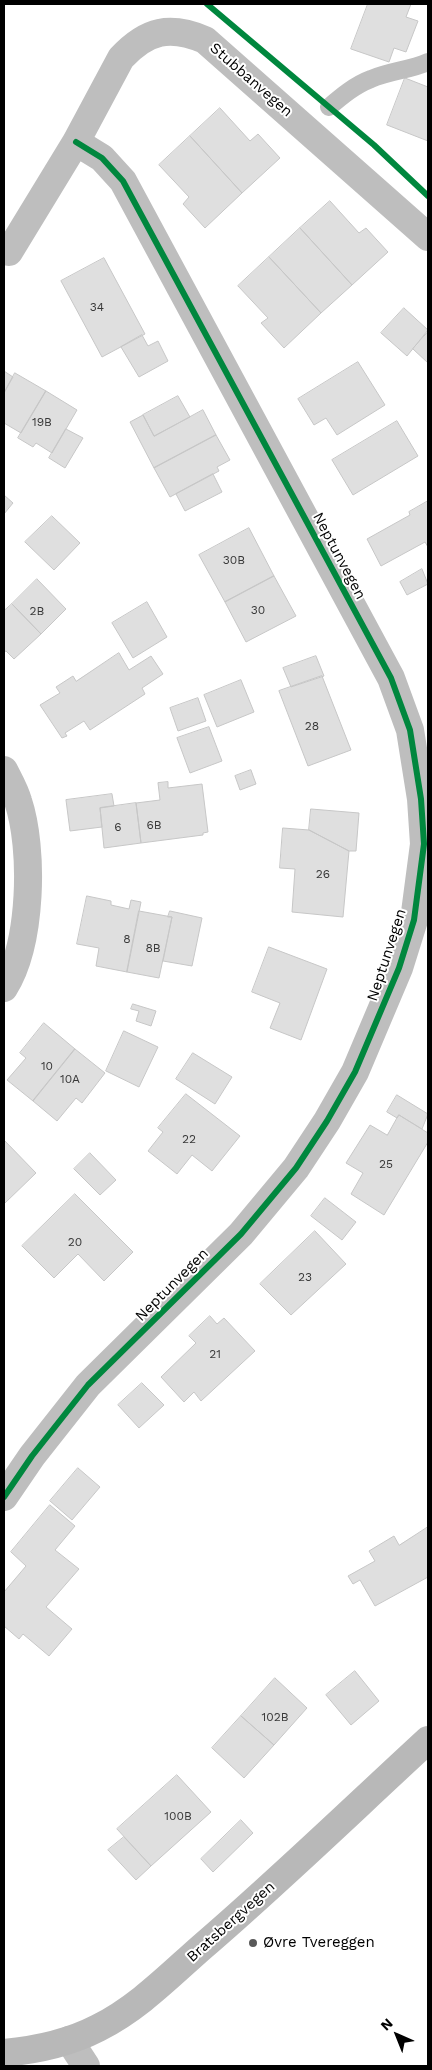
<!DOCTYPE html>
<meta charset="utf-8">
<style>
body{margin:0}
#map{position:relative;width:432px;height:2070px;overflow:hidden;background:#fff;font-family:"Work Sans",sans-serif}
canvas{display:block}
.frame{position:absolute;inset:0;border:5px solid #000;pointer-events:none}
.north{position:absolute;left:372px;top:2010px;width:50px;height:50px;-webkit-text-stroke:4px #fff;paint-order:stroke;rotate:316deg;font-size:14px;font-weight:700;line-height:20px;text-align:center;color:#000}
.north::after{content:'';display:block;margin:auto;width:18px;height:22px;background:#000;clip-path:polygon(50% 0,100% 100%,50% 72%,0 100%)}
</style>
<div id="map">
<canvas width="432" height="2070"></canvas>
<div class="frame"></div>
<div class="north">N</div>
</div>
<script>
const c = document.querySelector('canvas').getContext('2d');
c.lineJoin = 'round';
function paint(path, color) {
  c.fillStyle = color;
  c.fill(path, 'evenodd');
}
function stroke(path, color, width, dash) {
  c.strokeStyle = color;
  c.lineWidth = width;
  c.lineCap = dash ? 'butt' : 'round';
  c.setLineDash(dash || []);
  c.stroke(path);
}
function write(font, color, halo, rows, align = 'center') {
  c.font = font + ' "Work Sans",sans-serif';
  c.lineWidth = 4;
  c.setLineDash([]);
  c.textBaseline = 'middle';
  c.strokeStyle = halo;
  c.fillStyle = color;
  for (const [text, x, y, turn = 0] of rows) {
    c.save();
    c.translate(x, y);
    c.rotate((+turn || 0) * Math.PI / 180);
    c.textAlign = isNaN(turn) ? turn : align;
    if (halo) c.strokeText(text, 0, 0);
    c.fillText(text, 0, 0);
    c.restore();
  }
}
const building = new Path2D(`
 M368,4h43l-5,13 12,4 -12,31 -12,-4 -5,14 -38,-13z
 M405,78l23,9v54l-41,-16z
 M220,108l30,33 8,-7 22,24 -38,35 -52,-57z
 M190,136l52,57 -37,35 -22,-24 6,-7 -30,-32z
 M330,201l29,32 7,-5 22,24 -36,33 -52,-57z
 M300,228l52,57 -31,28 -52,-56z
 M269,257l52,56 -37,35 -23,-25 7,-5 -30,-32z
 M104,258l41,76 -43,23 -41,-76z
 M404,308l24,22 -21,26 -26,-23z
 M428,332v31l-15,-14z
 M142,335l6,11 10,-5 10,20 -29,16 -18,-30z
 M358,362l27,43 -48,30 -11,-17 -12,7 -16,-26z
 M4,371l9,6 -9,16z
 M15,373l31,18 -25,42 -17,-10v-30z
 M46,391l31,19 -25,43 -16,-10 -3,4 -15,-9z
 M178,396l12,21 -36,19 -11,-21z
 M203,410l13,25 -62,33 -24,-46 13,-7 11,21z
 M397,421l21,35 -65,39 -21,-35z
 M66,429l17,9 -18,30 -16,-10z
 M216,435l14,25 -13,7 2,4 -49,26 -16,-29z
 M213,474l9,18 -37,19 -9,-17z
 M4,495l9,8 -9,11z
 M428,501v46l-3,-5 -44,24 -14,-27 43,-24 -1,-3z
 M52,516l28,27 -26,27 -29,-28z
 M249,528l25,48 -49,26 -26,-47z
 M422,569l6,15 -21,11 -7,-13z
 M274,576l22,40 -50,26 -21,-40z
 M37,579l29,30 -25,25 -29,-30z
 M147,602l20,35 -34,21 -21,-35z
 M12,604l29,30 -27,25 -8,-8 -2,1v-41z
 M119,653l10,17 22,-14 12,18 -21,14 3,6 -55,36 -6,-9 -19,12 2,3 -5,2 -22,-33 20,-12 -4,-6 17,-11 3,5z
 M316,656l8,20 -33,11 -8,-19z
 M322,676l29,74 -43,16 -29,-75z
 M241,680l13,32 -37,15 -13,-32z
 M198,698l8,23 -28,10 -8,-23z
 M209,727l13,34 -32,12 -13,-35z
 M251,770l5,14 -16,6 -5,-14z
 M168,782v6l34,-4 6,48 -5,1v2l-62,8 -5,-40 24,-3 -2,-17z
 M112,794l2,12 -14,2 2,19 -32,4 -4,-31z
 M136,803l5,40 -37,5 -4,-40z
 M311,809l48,4 -3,38h-7l-40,-21z
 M283,828l26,2 40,21 -6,66 -51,-5 3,-43 -15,-1z
 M87,896l24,5v4l18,4 2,-9 10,2 -14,70 -31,-6 3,-18 -22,-4z
 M139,911l33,6 -13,61 -32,-6z
 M170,911l32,7 -10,48 -29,-5 9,-44h-4z
 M269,947l58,22 -26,71 -31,-12 10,-25 -28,-11z
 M133,1004l23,7 -5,15 -15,-5 3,-10 -8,-2z
 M44,1023l31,26 -42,52 -26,-21 19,-22 -6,-5z
 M124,1031l34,16 -19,40 -33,-16z
 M75,1049l30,24 -23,30 -6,-5 -19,23 -24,-20z
 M193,1053l39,24 -17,27 -39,-25z
 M186,1094l54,42 -28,35 -20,-16 -15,19 -29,-23 15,-19 -5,-4z
 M397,1095l31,19 -6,15 -23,-14 -2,3 -10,-6z
 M399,1115l29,18v9l-44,73 -33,-21 12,-21 -17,-10 24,-38 17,10z
 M4,1140l32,33 -32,31z
 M90,1153l26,27 -16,15 -26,-26z
 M75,1194l58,58 -29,29 -26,-27 -24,24 -32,-32z
 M325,1198l31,24 -14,18 -31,-24z
 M315,1231l31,33 -55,51 -31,-31z
 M210,1316l7,8 7,-6 31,33 -54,50 -7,-9 -10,10 -23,-25 35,-34 -7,-7z
 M142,1383l22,22 -25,23 -21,-23z
 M78,1468l22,19 -28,33 -22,-19z
 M50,1505l25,21 -20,24 24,19 -33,38 26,22 -23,27 -26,-22 -4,5 -15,-13v-34l22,-26 -15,-14z
 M428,1527v50l-53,29 -15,-26 -7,4 -5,-8 27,-15 -6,-10 25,-15 5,9z
 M355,1671l24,30 -28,24 -25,-30z
 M275,1678l32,30 -33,37 -33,-29z
 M241,1716l33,29 -30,33 -32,-30z
 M177,1775l34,37 -60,54 -34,-37z
 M241,1820l12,13 -40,39 -12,-13z
 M124,1837l27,29 -15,14 -28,-30z`);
paint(building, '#dfdfdf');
stroke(building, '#c7c7c7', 1);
stroke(new Path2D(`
 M329,107c13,-11 26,-22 42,-28 19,-8 39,-9 57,-17`), '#bebebe', 18);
stroke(new Path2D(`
 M4,249l5,3 67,-110 45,-84c26,-28 49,-33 84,-18l223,197
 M4,770c5,10 11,20 14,31 16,48 14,143 -14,187
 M4,1497l28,-41 56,-71 153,-151 55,-66 31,-47 28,-49 44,-104 15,-48 10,-76 -3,-45 -11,-69 -19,-52 -268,-497 -21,-23 -26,-16
 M69,2040l17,26`), '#bebebe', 28);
stroke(new Path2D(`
 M4,2053c32,-3 65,-10 94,-25 40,-20 71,-52 104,-81 78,-67 151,-138 226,-207`), '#b8b8b8', 28);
stroke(new Path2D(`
 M207,4l167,141 54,51
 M4,1497l28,-41 56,-71 153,-151 55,-66 31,-47 28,-49 44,-104 15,-48 10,-76 -3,-45 -11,-69 -19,-52 -268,-497 -21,-23 -26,-16`), '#00873e', 6);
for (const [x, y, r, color] of [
 [253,1943,5,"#595959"]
]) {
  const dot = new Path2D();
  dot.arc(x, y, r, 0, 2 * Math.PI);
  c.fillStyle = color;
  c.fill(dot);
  stroke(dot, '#fff', 2);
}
write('12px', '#383838', null, [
 ["34",97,307],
 ["19B",42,422],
 ["30B",234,560],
 ["30",258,610],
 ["2B",37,611],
 ["28",312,726],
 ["6B",154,825],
 ["6",118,827],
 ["26",323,874],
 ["8",127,939],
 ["8B",153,948],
 ["10",47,1066],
 ["10A",70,1079],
 ["22",189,1139],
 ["25",386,1164],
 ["20",75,1242],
 ["23",305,1277],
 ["21",215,1354],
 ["102B",275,1717],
 ["100B",178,1816]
]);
write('15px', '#000', '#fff', [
 ["Stubbanvegen",251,80,41],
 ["Neptunvegen",339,556,62],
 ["Neptunvegen",387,955,-72],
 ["Neptunvegen",172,1285,-45],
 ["Bratsbergvegen",231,1922,-42]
]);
write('15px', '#000', '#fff', [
 ["Øvre Tvereggen",263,1943]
], 'left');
</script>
